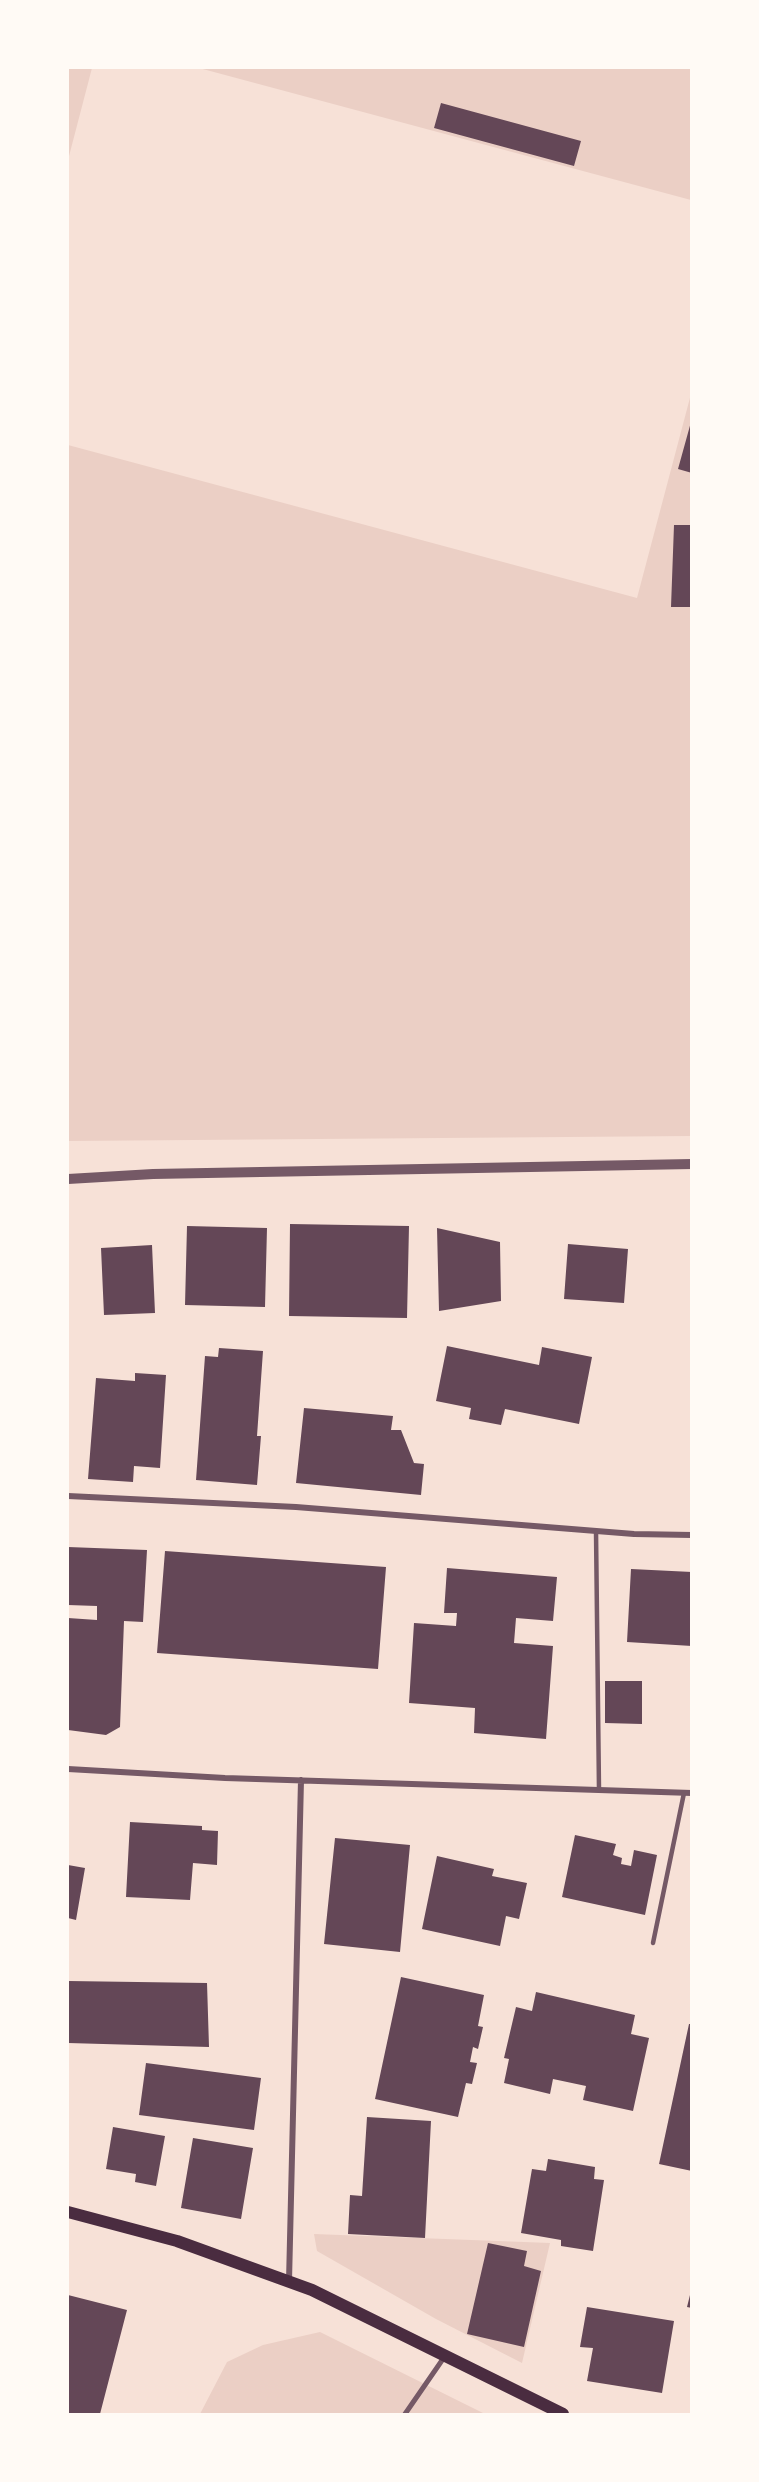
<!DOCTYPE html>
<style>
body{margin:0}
#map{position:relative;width:759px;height:2482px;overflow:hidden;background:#f7e1d7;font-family:Lato,sans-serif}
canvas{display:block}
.frame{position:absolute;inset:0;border:69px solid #fffaf5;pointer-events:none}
</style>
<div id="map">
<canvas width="759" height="2482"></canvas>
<div class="frame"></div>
</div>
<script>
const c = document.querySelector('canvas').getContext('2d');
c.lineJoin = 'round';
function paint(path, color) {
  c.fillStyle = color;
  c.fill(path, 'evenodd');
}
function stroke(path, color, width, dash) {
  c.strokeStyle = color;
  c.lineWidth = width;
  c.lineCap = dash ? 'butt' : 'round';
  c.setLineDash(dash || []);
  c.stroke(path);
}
paint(new Path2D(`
 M68,68h24l-24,92z
 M199,68h492v132z
 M691,394v742l-623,5v-696l569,153z
 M314,2234l236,9 -28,120 -86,-44 -119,-68z
 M320,2332l163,81 -283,1 27,-52 36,-17z`), '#ebcfc5');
paint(new Path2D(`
 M441,103l140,38 -7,25 -140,-38z
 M691,422h1v51l-14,-4z
 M674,525h18v82h-21z
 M290,1224l119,2 -2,92 -118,-2z
 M187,1226l80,2 -2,79 -80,-2z
 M437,1228l63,14 1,59 -62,10z
 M568,1244l60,5 -4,54 -60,-4z
 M152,1245l3,68 -51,2 -3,-67z
 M447,1346l92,19 3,-18 50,10 -13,67 -74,-15 -4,16 -32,-6 2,-11 -35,-7z
 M219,1348l44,3 -6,85h4l-4,49 -61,-5 9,-124 13,1z
 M135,1373l31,2 -6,93 -26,-2 -1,16 -45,-3 8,-101 39,3z
 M304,1408l89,8 -2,14h10l13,33 10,1 -3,31 -125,-12z
 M68,1547l79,3 -4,72 -19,-1 -4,106 -14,8 -38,-5v-112l29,2v-14l-29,-1z
 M165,1551l221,16 -8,102 -221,-16z
 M447,1568l110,9 -4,44 -37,-3 -2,25 39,3 -7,93 -72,-6 1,-25 -66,-5 5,-80 42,3 1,-13h-13z
 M631,1569l61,3v74l-65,-4z
 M605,1681h37v43l-37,-1z
 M130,1822l72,4v4l16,1 -1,34 -24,-2 -3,37 -64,-3z
 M575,1835l41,9 -3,11 9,3 -1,6 10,2 3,-16 23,5 -12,60 -83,-18z
 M335,1838l75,7 -10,107 -76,-8z
 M437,1856l57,13 -2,7 35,7 -8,36 -13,-3 -6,30 -78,-17z
 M68,1865l17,3 -9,52 -8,-2z
 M401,1977l83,18 -6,31 5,1 -5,22 -5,-2 -3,15 7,1 -5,21 -6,-1 -8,34 -83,-18z
 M68,1981l139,2 2,64 -141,-4z
 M536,1992l99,23 -4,19 18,4 -16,73 -50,-11 3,-14 -33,-7 -3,15 -46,-11 5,-24 -5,-1 12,-51 16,4z
 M689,2024h3v147l-33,-7z
 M146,2063l115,15 -7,52 -115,-15z
 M367,2117l64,4 -6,117 -77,-4 2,-39 12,1z
 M113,2127l52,9 -9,50 -21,-4 1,-8 -30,-5z
 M193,2138l60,10 -12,71 -60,-11z
 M548,2159l47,8 -1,12 10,1 -11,71 -32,-5v-6l-40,-7 11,-64 14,2z
 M488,2243l39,8 -3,15 17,5 -17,76 -57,-13z
 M691,2291h1v17l-5,-1z
 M68,2295l59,15 -27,104 -32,-1z
 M587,2307l87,14 -12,72 -75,-12 6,-33 -13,-1z`), '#644757');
stroke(new Path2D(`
 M596,1531l3,259
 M653,1943l31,-150`), '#755966', 4.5);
stroke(new Path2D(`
 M405,2414l40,-58`), '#755966', 5);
stroke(new Path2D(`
 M68,1496l228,11 338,27 58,1
 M68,1769l157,9 467,15
 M289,2281l12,-501`), '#755966', 6);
stroke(new Path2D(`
 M68,1179l85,-5 539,-10`), '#755966', 10);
stroke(new Path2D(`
 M68,2212l109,29 135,49 251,124`), '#4a2c40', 12);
</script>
